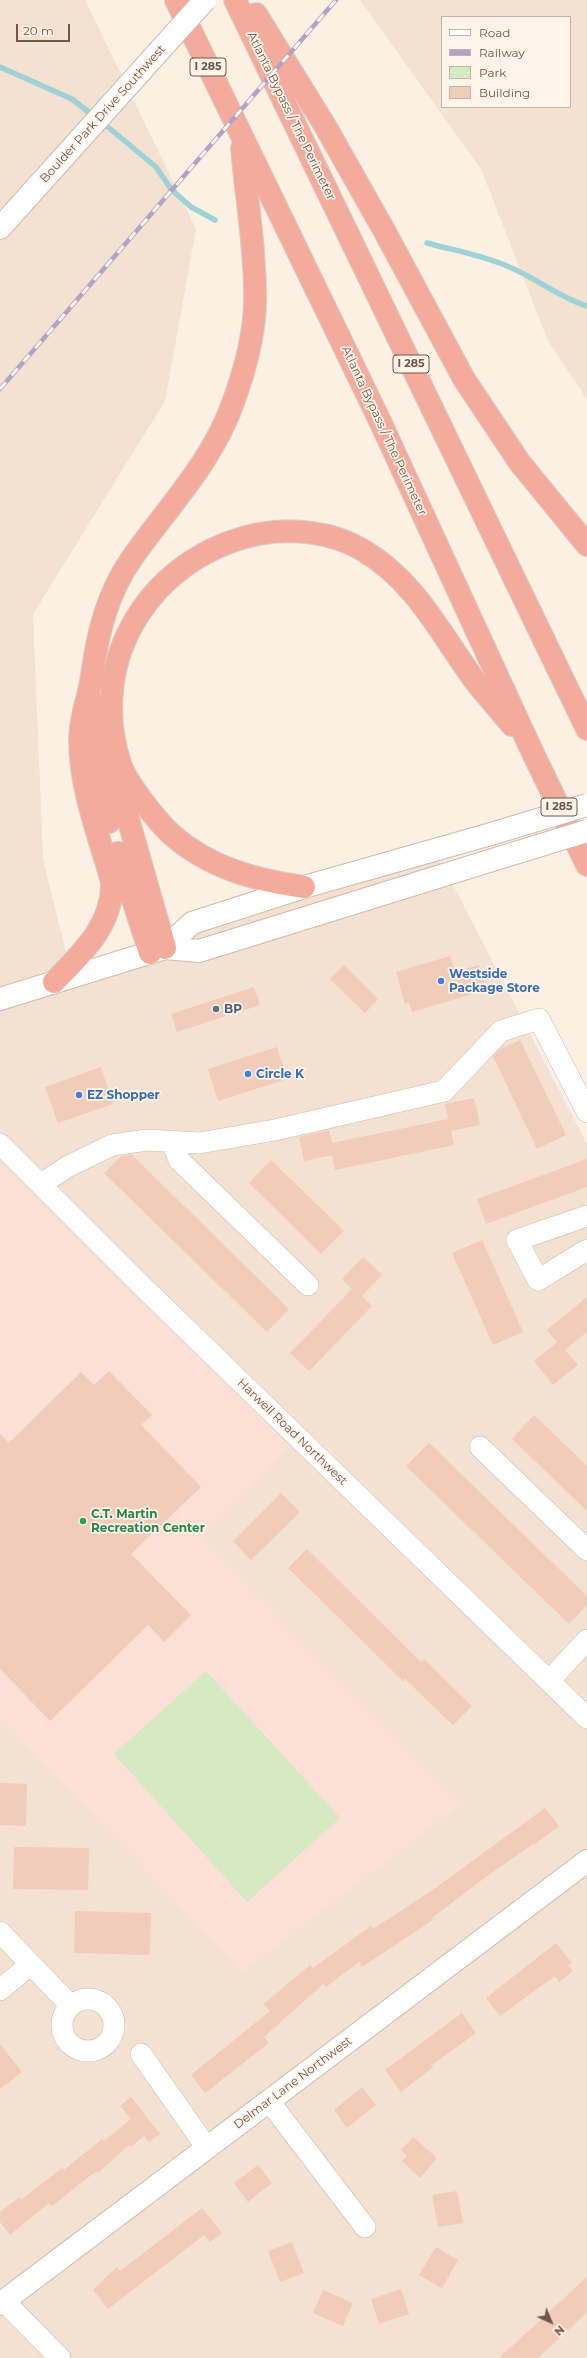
<!DOCTYPE html>
<style>
body{margin:0}
#map{position:relative;width:587px;height:2358px;overflow:hidden;background:#fcf0e3;font-family:Montserrat,sans-serif}
canvas{display:block}
.legend{position:absolute;left:441px;top:16px;width:130px;height:92px;box-sizing:border-box;background:#fff4e9;border:1px solid #c7b4a9;margin:0;padding:5px 7px;list-style:none;font-size:12px;color:#73554a}
.legend li{display:flex;align-items:center;gap:8px;height:20px}
.legend b{width:20px;border:1px solid #c7b4a9}
.north{position:absolute;left:531px;top:2302px;width:40px;height:40px;-webkit-text-stroke:3px #fff4e9;paint-order:stroke;rotate:136deg;font-size:11px;font-weight:700;line-height:16px;text-align:center;color:#73554a}
.north::after{content:'';display:block;margin:auto;width:14px;height:18px;background:#73554a;clip-path:polygon(50% 0,100% 100%,50% 72%,0 100%)}
.scale{position:absolute;left:16px;top:24px;width:54px;height:18px;box-sizing:border-box;border:2px solid #73554a;border-top:0;padding-left:5px;font-size:12px;line-height:14px;white-space:nowrap;color:#73554a;-webkit-text-stroke:3px #fff4e9;paint-order:stroke}
</style>
<div id="map">
<canvas width="587" height="2358"></canvas>
<ul class="legend">
<li><b style="height:5px;background:#fff"></b>Road</li>
<li><b style="height:5px;background:#b2a2c5"></b>Railway</li>
<li><b style="height:11px;background:#d5e9c2"></b>Park</li>
<li><b style="height:11px;background:#f1ccbb"></b>Building</li>
</ul>
<div class="north">N</div>
<div class="scale">20 m</div>
</div>
<script>
const c = document.querySelector('canvas').getContext('2d');
c.lineJoin = 'round';
function paint(path, color) {
  c.fillStyle = color;
  c.fill(path, 'evenodd');
}
function stroke(path, color, width, dash) {
  c.strokeStyle = color;
  c.lineWidth = width;
  c.lineCap = dash ? 'butt' : 'round';
  c.setLineDash(dash || []);
  c.stroke(path);
}
function write(font, color, halo, rows, align = 'center') {
  c.font = font + ' Montserrat,sans-serif';
  c.lineWidth = 3.5;
  c.setLineDash([]);
  c.textBaseline = 'middle';
  c.strokeStyle = halo;
  c.fillStyle = color;
  for (const [text, x, y, turn = 0] of rows) {
    c.save();
    c.translate(x, y);
    c.rotate((+turn || 0) * Math.PI / 180);
    c.textAlign = isNaN(turn) ? turn : align;
    if (halo) c.strokeText(text, 0, 0);
    c.fillText(text, 0, 0);
    c.restore();
  }
}
paint(new Path2D(`
 M0,0h85l111,229 -31,172 -132,213 10,245 28,114 368,-115 148,286v1214h-587v-642l243,255 218,-168 -261,-264 89,-92 -278,-291 -11,11z
 M360,0h227v399l-39,-58 -67,-172zM442,17h128v90h-128z`), '#f3e1d2');
paint(new Path2D(`
 M11,1156l278,291 -88,92 260,264 -218,168 -243,-255v-549z`), '#fcdfd7');
paint(new Path2D(`
 M206,1671l134,147 -93,84 -133,-148z`), '#d5e9c2');
stroke(new Path2D(`
 M0,67l72,32 23,18
 M102,122l54,45 15,22 20,18 24,13
 M427,243c26,7 55,12 80,23 28,11 51,31 80,40`), '#9ed2d6', 5.5);
paint(new Path2D(`
 M450,956l5,16 24,-7 7,25 -74,22 -3,-10 -4,2 -9,-32z
 M344,965l34,34 -13,14 -35,-34z
 M254,987l6,18 -83,27 -6,-18z
 M520,1040l46,95 -29,14 -44,-93 7,-7z
 M277,1047l10,32 -69,22 -10,-32z
 M101,1067l12,37 -55,19 -13,-36z
 M474,1098l6,27 -29,6 3,14 -119,25 -3,-15 -28,6 -5,-24 30,-7 3,13 116,-24 -3,-15z
 M131,1154l158,155 -22,23 -163,-159 17,-17z
 M587,1159v28l-101,37 -9,-25z
 M271,1160l73,71 -23,23 -72,-71z
 M482,1240l41,92 -30,13 -41,-92z
 M363,1257l19,18 -20,21 10,10 -63,65 -19,-18 62,-64 -10,-10z
 M587,1297v35l-22,18 13,15 -25,20 -19,-24 23,-19 -10,-12z
 M109,1371l43,44 -11,10 60,62 -70,67 60,61 -27,27 -16,-17 -98,96 -50,-52v-235l9,9 72,-71 13,13z
 M534,1415l53,51v45l-75,-72z
 M429,1443l158,153v9l-18,19 -163,-158z
 M281,1493l19,19 -49,48 -18,-19z
 M307,1549l114,113 3,-3 48,47 -19,19 -48,-46 -2,2 -115,-113z
 M0,1783l27,1 -1,42 -26,-1z
 M545,1808l14,18 -25,19 -1,-1 -46,32 -55,42 1,2 -71,47 -3,-5 -33,25 -2,-4 -60,54 5,6 -64,50 -14,-18 79,-64 -6,-7 46,-39 3,3 58,-42 2,3 61,-40z
 M14,1847l75,1 -1,42 -75,-1z
 M75,1911l76,2 -1,42 -76,-2z
 M556,1943l16,20 -4,2 5,6 -14,11 -4,-6 -55,40 -14,-18z
 M462,2013l14,20 -44,32 1,2 -32,25 -16,-22z
 M0,2044l22,28 -22,17z
 M362,2087l14,18 -29,23 -13,-18z
 M131,2097l29,37 -11,8 -5,-6 -13,11 -2,-2 -31,28 -1,-1 -6,3 -39,31 -3,-3 -39,32 -10,-13v-10l20,-15 1,3 41,-32 2,2 38,-31 2,2 27,-22 -11,-13z
 M413,2137l24,21 -17,20 -18,-17 5,-5 -6,-6z
 M258,2165l14,18 -24,19 -14,-19z
 M457,2191l6,32 -25,4 -6,-32z
 M202,2208l20,25 -12,9 -6,-7 -96,74 -15,-19 24,-23 3,4z
 M292,2242l12,31 -24,9 -12,-31z
 M436,2247l22,13 -16,28 -23,-13z
 M587,2277v35l-49,46h-39z
 M401,2289l8,25 -30,10 -8,-25z
 M323,2290l30,13 -10,23 -30,-13z`), '#f1ccbb');
const minor = new Path2D(`
 M172,1141l7,19 129,125
 M0,1144l143,143 444,431
 M41,1184l26,-17 45,-22 35,-5 52,3 76,-13 169,-39 57,-60 38,-12 48,93
 M587,1216l-70,24 21,40 49,-30
 M480,1447l107,103
 M549,1681l38,-41
 M0,1932l71,74
 M0,1990l31,-26
 M62 2025a26 26 0 1 1 52 0a26 26 0 1 1-52 0Z
 M141,2054l66,94
 M269,2101l96,126
 M4,2301l56,57`);
const tertiary = new Path2D(`
 M0,228l80,-89
 M0,2304l587,-443`);
const secondary = new Path2D(`
 M165,948l27,-25 112,-36 187,-53
 M0,999l165,-51 34,3 303,-94`);
const motorway = new Path2D(`
 M176,0l203,419 152,330 56,116
 M235,0l352,729
 M256,14l68,110 61,108 79,147 56,84 67,82
 M94,703l5,71 10,48
 M120,767l3,34 42,147
 M118,853l32,100
 M304,887c-49,-7 -95,-19 -133,-53 -14,-13 -46,-53 -51,-71 -34,-105 33,-208 139,-229 33,-6 73,-2 102,15 54,31 79,84 114,132 12,15 25,30 37,44
 M54,982c28,-29 59,-57 58,-100 -13,-46 -32,-94 -32,-142 0,-25 9,-42 12,-65 6,-43 15,-81 40,-117 36,-51 82,-98 102,-158 12,-33 22,-72 21,-107 0,-48 -9,-97 -13,-145`);
stroke(minor, '#cfb9ad', 22);
stroke(tertiary, '#cfb9ad', 24);
stroke(secondary, '#d2b8aa', 24);
stroke(motorway, '#d8cfcc', 24);
stroke(minor, '#fff', 21);
stroke(tertiary, '#fff', 22);
stroke(secondary, '#fff', 22);
stroke(motorway, '#f5ab9b', 22);
const rail = new Path2D(`
 M0,389l336,-389`);
stroke(rail, '#b2a2c5', 4.5);
stroke(rail, '#fff4e9', 3, [9]);
const tertiaryBridge = new Path2D(`
 M80,139l125,-139`);
const secondaryBridge = new Path2D(`
 M491,834l96,-29
 M502,857l85,-26`);
stroke(tertiaryBridge, '#cfb9ad', 24, []);
stroke(secondaryBridge, '#d2b8aa', 24, []);
stroke(tertiaryBridge, '#fff', 22);
stroke(secondaryBridge, '#fff', 22);
for (const [x, y, r, color] of [
 [441,981,4,"#3f7fe0"],
 [216,1009,4,"#5c6f8a"],
 [248,1074,4,"#3f7fe0"],
 [79,1095,4,"#3f7fe0"],
 [83,1521,4,"#2e9e5b"]
]) {
  const dot = new Path2D();
  dot.arc(x, y, r, 0, 2 * Math.PI);
  c.fillStyle = color;
  c.fill(dot);
  stroke(dot, '#fff4e9', 1.5);
}
for (const [x, y, w] of [
 [208,67,36],
 [411,364,36],
 [559,807,36]
]) {
  const box = new Path2D();
  box.roundRect(x - w / 2, y - 9, w, 18, 3);
  c.fillStyle = '#fff4e9';
  c.fill(box);
  stroke(box, '#73554a', 1);
}
write('bold 11px', '#73554a', null, [
 ["I 285",208,67],
 ["I 285",411,364],
 ["I 285",559,807]
]);
write('12px', '#73554a', '#fff4e9', [
 ["Boulder Park Drive Southwest",103,114,-48],
 ["Atlanta Bypass / The Perimeter",291,116,64],
 ["Atlanta Bypass / The Perimeter",384,431,65],
 ["Harwell Road Northwest",292,1432,44],
 ["Delmar Lane Northwest",293,2083,-37]
]);
write('bold 12px', '#366cbe', '#fff4e9', [
 ["Westside",449,974],
 ["Package Store",449,988],
 ["Circle K",256,1074],
 ["EZ Shopper",87,1095]
], 'left');
write('bold 12px', '#4e5e75', '#fff4e9', [
 ["BP",224,1009]
], 'left');
write('bold 12px', '#27864d', '#fff4e9', [
 ["C.T. Martin",91,1514],
 ["Recreation Center",91,1528]
], 'left');
</script>
